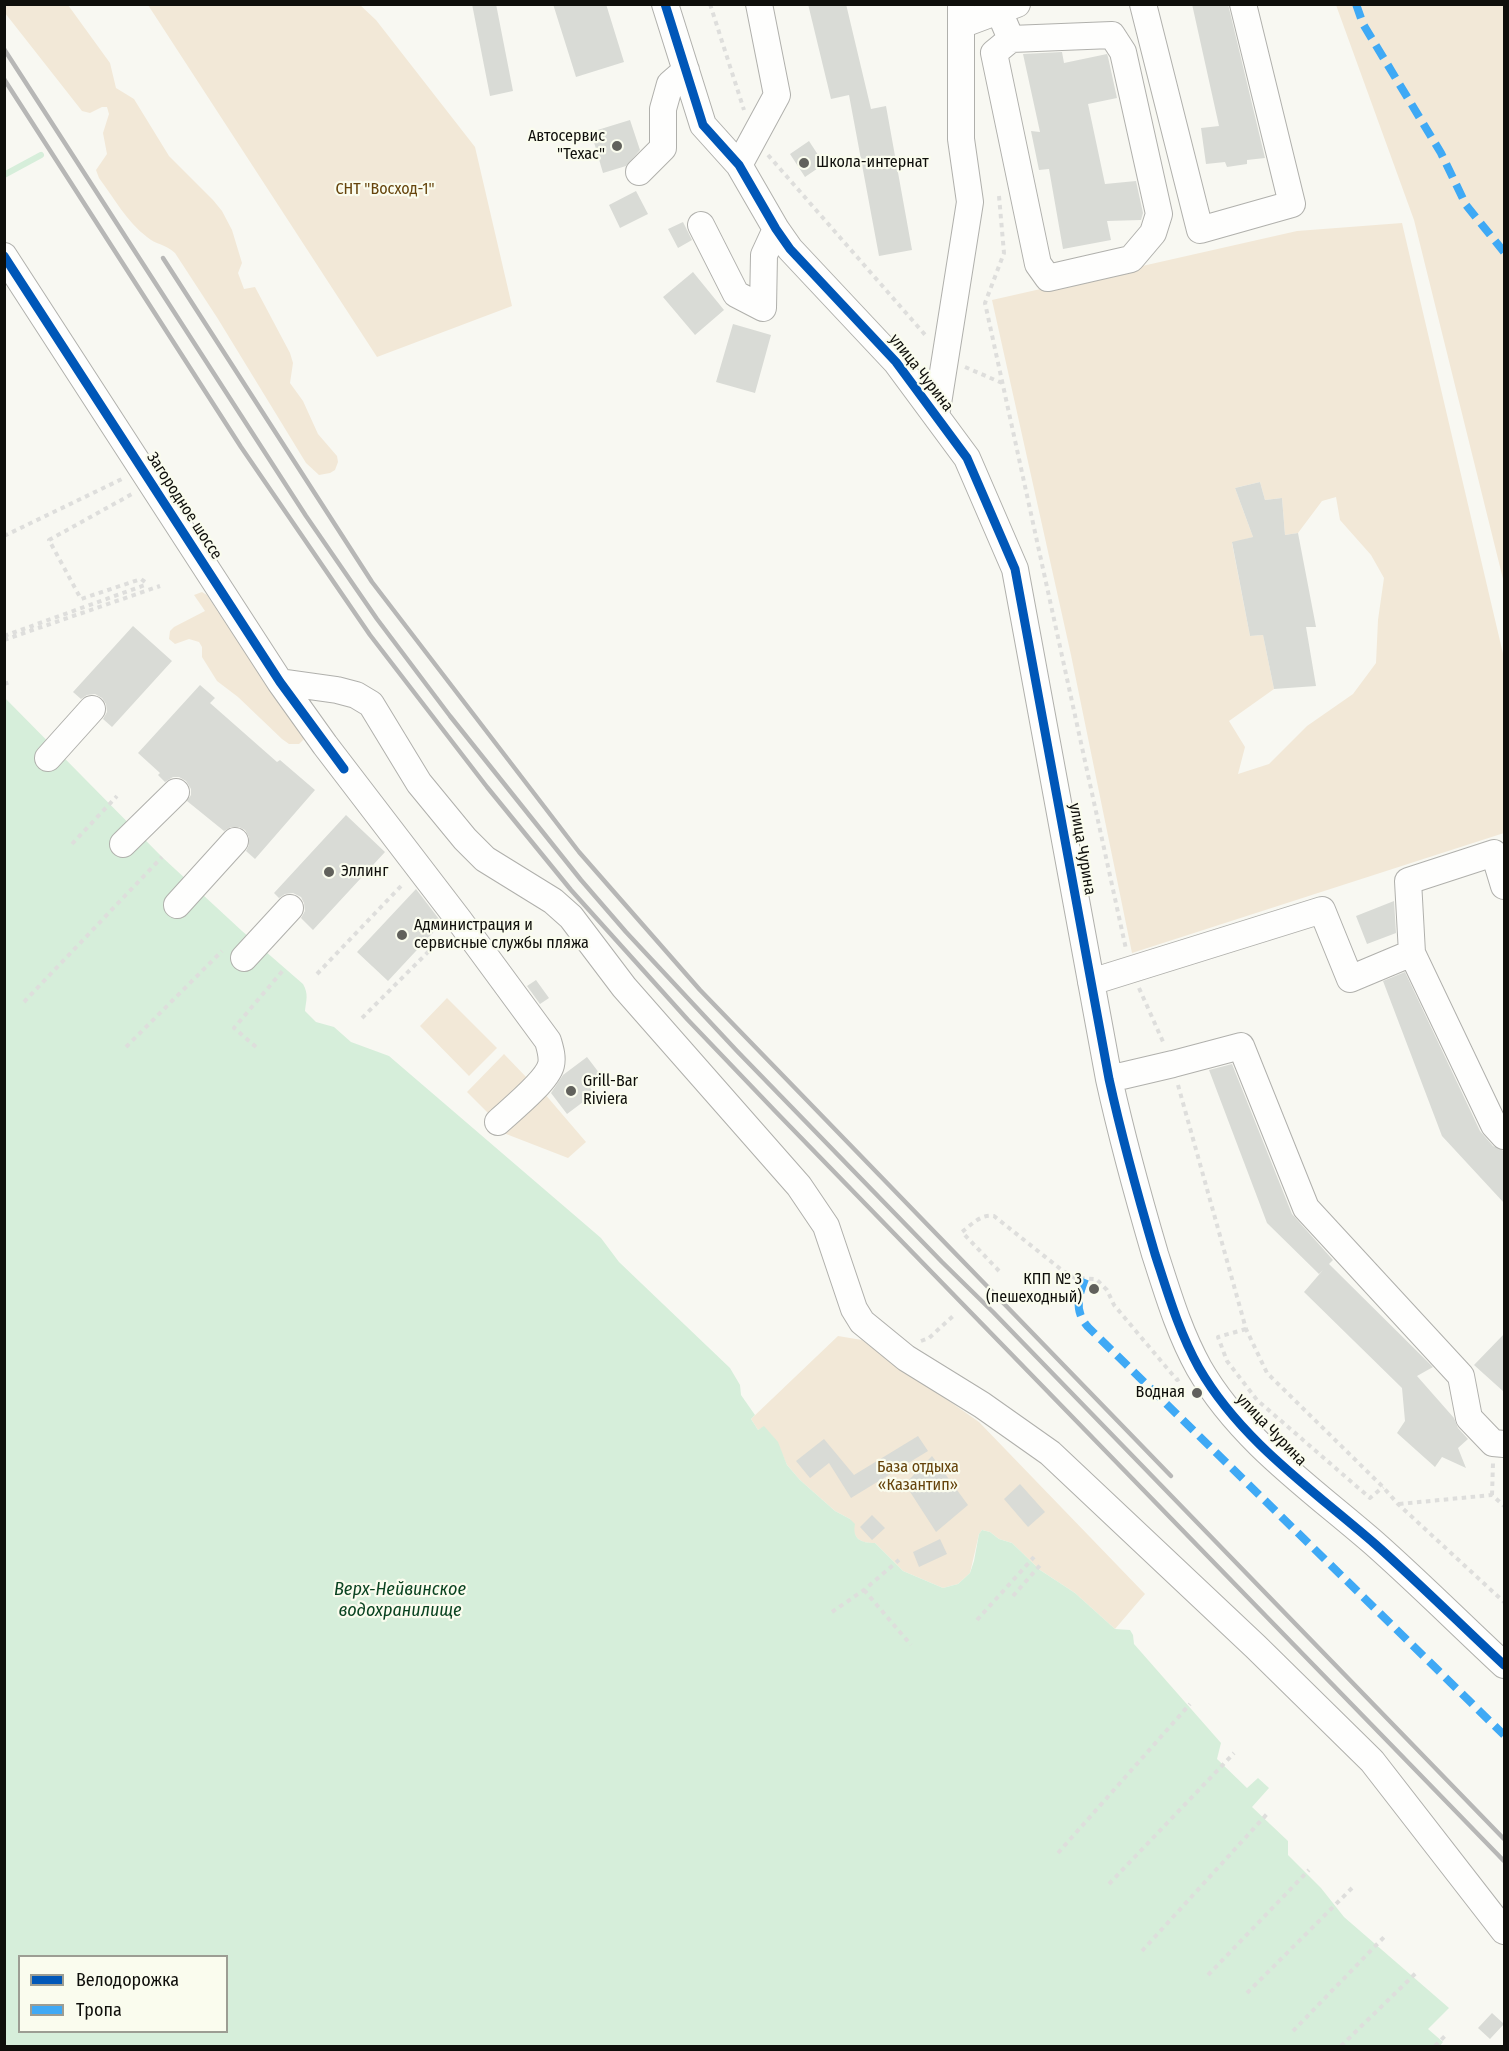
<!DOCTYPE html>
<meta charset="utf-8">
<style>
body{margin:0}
#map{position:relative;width:1509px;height:2051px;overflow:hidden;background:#f8f8f2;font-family:"Fira Sans Condensed",sans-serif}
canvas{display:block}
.frame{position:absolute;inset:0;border:6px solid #0f0f0b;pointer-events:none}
.legend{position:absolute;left:18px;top:1955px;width:210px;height:78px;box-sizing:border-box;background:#fafcee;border:2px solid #9c9d93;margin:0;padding:8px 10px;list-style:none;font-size:18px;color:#0f0f0b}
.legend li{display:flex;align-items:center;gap:12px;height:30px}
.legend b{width:30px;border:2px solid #9c9d93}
</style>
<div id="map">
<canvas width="1509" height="2051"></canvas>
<div class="frame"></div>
<ul class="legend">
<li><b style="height:8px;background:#0057b8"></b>Велодорожка</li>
<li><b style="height:8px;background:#3fa9f5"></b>Тропа</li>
</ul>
</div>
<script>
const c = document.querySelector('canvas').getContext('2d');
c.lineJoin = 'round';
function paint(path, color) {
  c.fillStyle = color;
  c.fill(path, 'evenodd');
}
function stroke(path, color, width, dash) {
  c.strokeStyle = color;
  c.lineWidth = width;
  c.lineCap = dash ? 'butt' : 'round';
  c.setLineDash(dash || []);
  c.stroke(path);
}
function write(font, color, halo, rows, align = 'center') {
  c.font = font + ' "Fira Sans Condensed",sans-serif';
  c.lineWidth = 4.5;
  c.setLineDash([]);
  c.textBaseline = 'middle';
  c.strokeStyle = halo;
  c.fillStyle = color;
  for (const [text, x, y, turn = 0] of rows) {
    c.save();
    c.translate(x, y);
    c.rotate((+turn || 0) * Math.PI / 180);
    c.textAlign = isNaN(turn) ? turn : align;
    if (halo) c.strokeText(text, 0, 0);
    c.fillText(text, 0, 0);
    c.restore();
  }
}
paint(new Path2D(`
 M5,4l63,1 42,58 6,25 18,11 35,57 44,44 9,11 10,19 10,33 -4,10 6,16 11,-2 35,66 3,10 -3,20 13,18 15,33 19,22 1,6 -3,8 -5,3 -11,2 -13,-12 -88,-144 -43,-66c-11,-10 -19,-8 -28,-16 -20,-15 -33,-39 -48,-59l-3,-8 11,-16 -4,-21 6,-19 -2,-7h-5l-12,6 -8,-2 -77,-98z
 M148,5h212l16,15 99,127 37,159 -135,51z
 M1336,5h168v578l-90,-363z
 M1402,223l102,435v175l-372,120 -61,-298 -79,-355 305,-69zM1260,482l5,18 17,-2 3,37 13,-2 24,-32 14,-4 4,23 31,35 13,23 -6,42 -2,43 -23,31 -46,32 -38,38 -31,10 7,-27 -16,-26 45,-32 -11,-54 -13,1 -18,-93 21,-6 -18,-49z
 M202,592l5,3 62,94 36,45 -1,5 -5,5h-10l-7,-5 -44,-42 -21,-16 -15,-24v-10l-3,-5 -10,-3 -14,5 -6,-5 1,-8 4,-4 31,-16 -11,-16z
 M447,998l50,50 -28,28 -49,-50z
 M504,1054l24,25 -37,37 -24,-24z
 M544,1093l42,49 -18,16 -67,-26z
 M838,1336l24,4 117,82 166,172 -30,35 -40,-36 -35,-23 -28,-27 -13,-4 -9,-7 -8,-2 -3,4 -9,39 -12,11 -15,4 -40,-17 -28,-28c-20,0 -20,-7 -25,-24l-15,-8 -35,-31 -13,-15 -10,-23 -13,-15 -6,3 -7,-11z`), '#f2e8d7');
paint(new Path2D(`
 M4,697l158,160 80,74 61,53c6,11 3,16 2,27l11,11 18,5 17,15 38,14 212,182 18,24 111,106 10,17 1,10 14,20 -4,4 7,11 6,-4 14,16 9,23 13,15 35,31 15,8 5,5c-3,15 6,19 20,19l28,28 40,17 15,-4 12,-11 4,-12 5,-27 3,-4 8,2 9,7 13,4 28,27 35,23 40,36 15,1 3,5 1,9 87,99 -4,16 30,29 11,-10 11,10 -17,19 36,34v14l33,33 23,29 105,91 -21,21 15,13 -3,4h-1435zM20,1956h206v76h-206z`), '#d6eeda');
stroke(new Path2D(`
 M4,175l37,-20`), '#d6eeda', 6);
paint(new Path2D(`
 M472,4h24l17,87 -23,5z
 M553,4h53l18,58 -48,15z
 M808,4h38l25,105 15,-3 26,144 -33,6 -30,-161 -18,4z
 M1192,4h36l37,154 -18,2v4l-20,3 -2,-5 -19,2 -5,-36 18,-2z
 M1062,52l2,11 43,-9 1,3 9,41 -29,6 17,80 31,-3 7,32 -2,7 -34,1 4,19 -48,9 -14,-80 -10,1 -8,-39 9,1 -17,-78z
 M630,120l10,30 -14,16 -23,7 -12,-41z
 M809,141l15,23 -19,13 -15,-23z
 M636,191l12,23 -28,14 -11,-23z
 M683,222l9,18 -14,8 -10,-19z
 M693,272l31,38 -29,25 -32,-38z
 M733,324l38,11 -16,58 -39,-11z
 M1260,482l5,18 17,-2 3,37 13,-2 18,94h-10l10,59 -42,3 -11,-54 -13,1 -18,-94 21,-5 -18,-49z
 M133,626l39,35 -60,66 -9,-8 4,-7 -1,-8 -4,-6 -7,-4 -8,1 -6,4 -8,-7z
 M200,685l15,13 -5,5 67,59 3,-2 35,30 -60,69 -9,-8 3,-6v-8l-4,-7 -6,-3h-8l-7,4 -37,-30 4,-6v-6l-5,-8 -7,-4h-6l-8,5 -7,-7 2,-2 -22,-20z
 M346,815l39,37 -72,78 -12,-12 4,-7 -1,-8 -3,-6 -8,-4 -8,1 -6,4 -5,-5z
 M416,889l26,34 -54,58 -31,-29z
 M1394,901l2,32 -29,11 -11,-28z
 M1405,972l75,159 13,15 11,5v52l-62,-67 -59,-155z
 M536,980l13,18 -9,6 -13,-18z
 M587,1057l16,21 -13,10 5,5 -28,21 -16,-21 12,-18z
 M1232,1064l60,150 41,46 -4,4 104,103 -16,9 37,42 4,10 10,11 -10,9 8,20 -24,-11 -7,10 -38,-34 8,-12 -3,-33 -98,-96 19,-22 -4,4 -52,-51 -58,-153z
 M1504,1334v58l-30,-27z
 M918,1436l10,15 -77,47 -22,-35 -19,15 -14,-17 28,-22 30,36z
 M932,1456l36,49 -32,27 -31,-48z
 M1020,1484l25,28 -17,15 -24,-28z
 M872,1515l13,13 -13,12 -12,-13z
 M940,1539l7,15 -28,13 -6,-15z
 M1492,2013l12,11 -14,15 -12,-11z`), '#d9dbd6');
const minor = new Path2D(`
 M665,4l38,121 36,40 37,64 14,20 106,113 71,96 48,111 94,510c13,59 29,117 46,175 13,40 24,78 44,114 42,73 114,122 176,176 44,39 86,81 129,121
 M1143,4l57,226 92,-26 -49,-200
 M999,11l12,28 -17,14 44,211 10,14 83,-19 22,-26 6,-19 -36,-162 -11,-17 -101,4
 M961,25l56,-21
 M739,165l38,-70 -18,-91
 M639,172l24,-24v-39l7,-25 16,-14
 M701,225l35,69 27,14 1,-53 12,-26
 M4,256l276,426 45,63 134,175 89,121c2,7 5,16 3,24 -4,16 -40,45 -53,57
 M936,416l34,-214 -9,-63v-135
 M280,682l57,8 19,5 15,9 48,79 46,56 20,20 68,42 18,16 53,70 175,199 27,40 28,83 8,13 44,36 76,47 68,48 206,194 116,114 132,170
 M48,758l44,-49
 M123,844l53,-52
 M177,905l58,-64
 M1412,953l-4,-72 86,-28 10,33
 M244,958l46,-50
 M1091,982l231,-72 28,69 62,-26 82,172 10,11
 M1109,1079l64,-15 68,-18 65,162 155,168 8,42 24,25 11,1`);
stroke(minor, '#b0b0ac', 28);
stroke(new Path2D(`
 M710,4l34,106
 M768,155l159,182
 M999,196l5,57 -19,50 141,646
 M965,367l37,16
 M4,536l120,-58
 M4,636l141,-51v-3l-4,-3 -60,20 -32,-59 83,-46
 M4,640l156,-54
 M4,684l6,-2
 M72,844l45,-48
 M317,974l87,-91
 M1139,988l25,56
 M24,1002l138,-145
 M362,1018l82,-82
 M126,1047l96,-96
 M256,1047l-22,-19 51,-60
 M1178,1085l68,244 21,44 116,114 15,17 106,98
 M999,1271l-37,-39c10,-8 19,-18 32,-16l69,55 12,7 21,1 11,11 7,15 63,75 5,-3
 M1246,1329l-28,8 9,24 30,39 113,98 13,-11
 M921,1341l8,-3 24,-22
 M1492,1495l1,-32
 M1399,1504l93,-9 12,11
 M864,1590l47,55
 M1013,1596l29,-33
 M832,1612l32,-22 35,-30
 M977,1620l57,-63
 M1058,1853l132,-149
 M1109,1884l125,-131
 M1142,1951l125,-137
 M1208,1975l101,-105
 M1247,1993l105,-105
 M1293,2031l93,-96
 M1341,2046l76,-74
 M1435,2046l11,-11`), '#dededc', 4, [4.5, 4.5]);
stroke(minor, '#fefefd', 26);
stroke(new Path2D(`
 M4,49l302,467 71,103 73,97 131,164 45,52 111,119 205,211 51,50 511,527
 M4,79l237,368 129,188 117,152 84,103 117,130 88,92 728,749
 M163,258l209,324 207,270 121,138 471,486`), '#b7b7b6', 4.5);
stroke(new Path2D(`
 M1356,4l7,20 78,129 25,52 38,47
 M1085,1279c-7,18 -11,32 3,48l416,408`), '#3fa9f5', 8, [15, 8]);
stroke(new Path2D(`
 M665,4l38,121 36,40 37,64 14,20 106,113 71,96 48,111 94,510c13,59 29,117 46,175 13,40 24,78 44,114 42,73 114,122 176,176 44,39 86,81 129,121
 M4,256l276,426 64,87`), '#0057b8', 9);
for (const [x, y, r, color] of [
 [617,146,6,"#61615c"],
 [804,163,6,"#61615c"],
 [329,872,6,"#61615c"],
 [402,935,6,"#61615c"],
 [571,1091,6,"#61615c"],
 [1094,1289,6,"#61615c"],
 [1197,1393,6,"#61615c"]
]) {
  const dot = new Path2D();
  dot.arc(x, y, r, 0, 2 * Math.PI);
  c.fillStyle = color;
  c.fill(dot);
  stroke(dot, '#fafcee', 2);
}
write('16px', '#0f0f0b', '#fafcee', [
 ["Автосервис",605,137,"right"],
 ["\"Техас\"",605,155,"right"],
 ["Школа-интернат",816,163],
 ["Эллинг",341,872],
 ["Администрация и",414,926],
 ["сервисные службы пляжа",414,944],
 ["Grill-Bar",583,1082],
 ["Riviera",583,1100],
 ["КПП № 3",1082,1280,"right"],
 ["(пешеходный)",1082,1298,"right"],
 ["Водная",1185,1393,"right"]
], 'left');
write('16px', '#66440c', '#fafcee', [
 ["СНТ \"Восход-1\"",385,190],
 ["База отдыха",918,1468],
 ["«Казантип»",918,1486]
]);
write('16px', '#0f0f0b', '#fafcee', [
 ["улица Чурина",921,373,52],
 ["Загородное шоссе",184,506,57],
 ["улица Чурина",1082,849,80],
 ["улица Чурина",1271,1430,46]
]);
write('italic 18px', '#0a4321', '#fafcee', [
 ["Верх-Нейвинское",400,1590],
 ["водохранилище",400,1611]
]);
</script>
